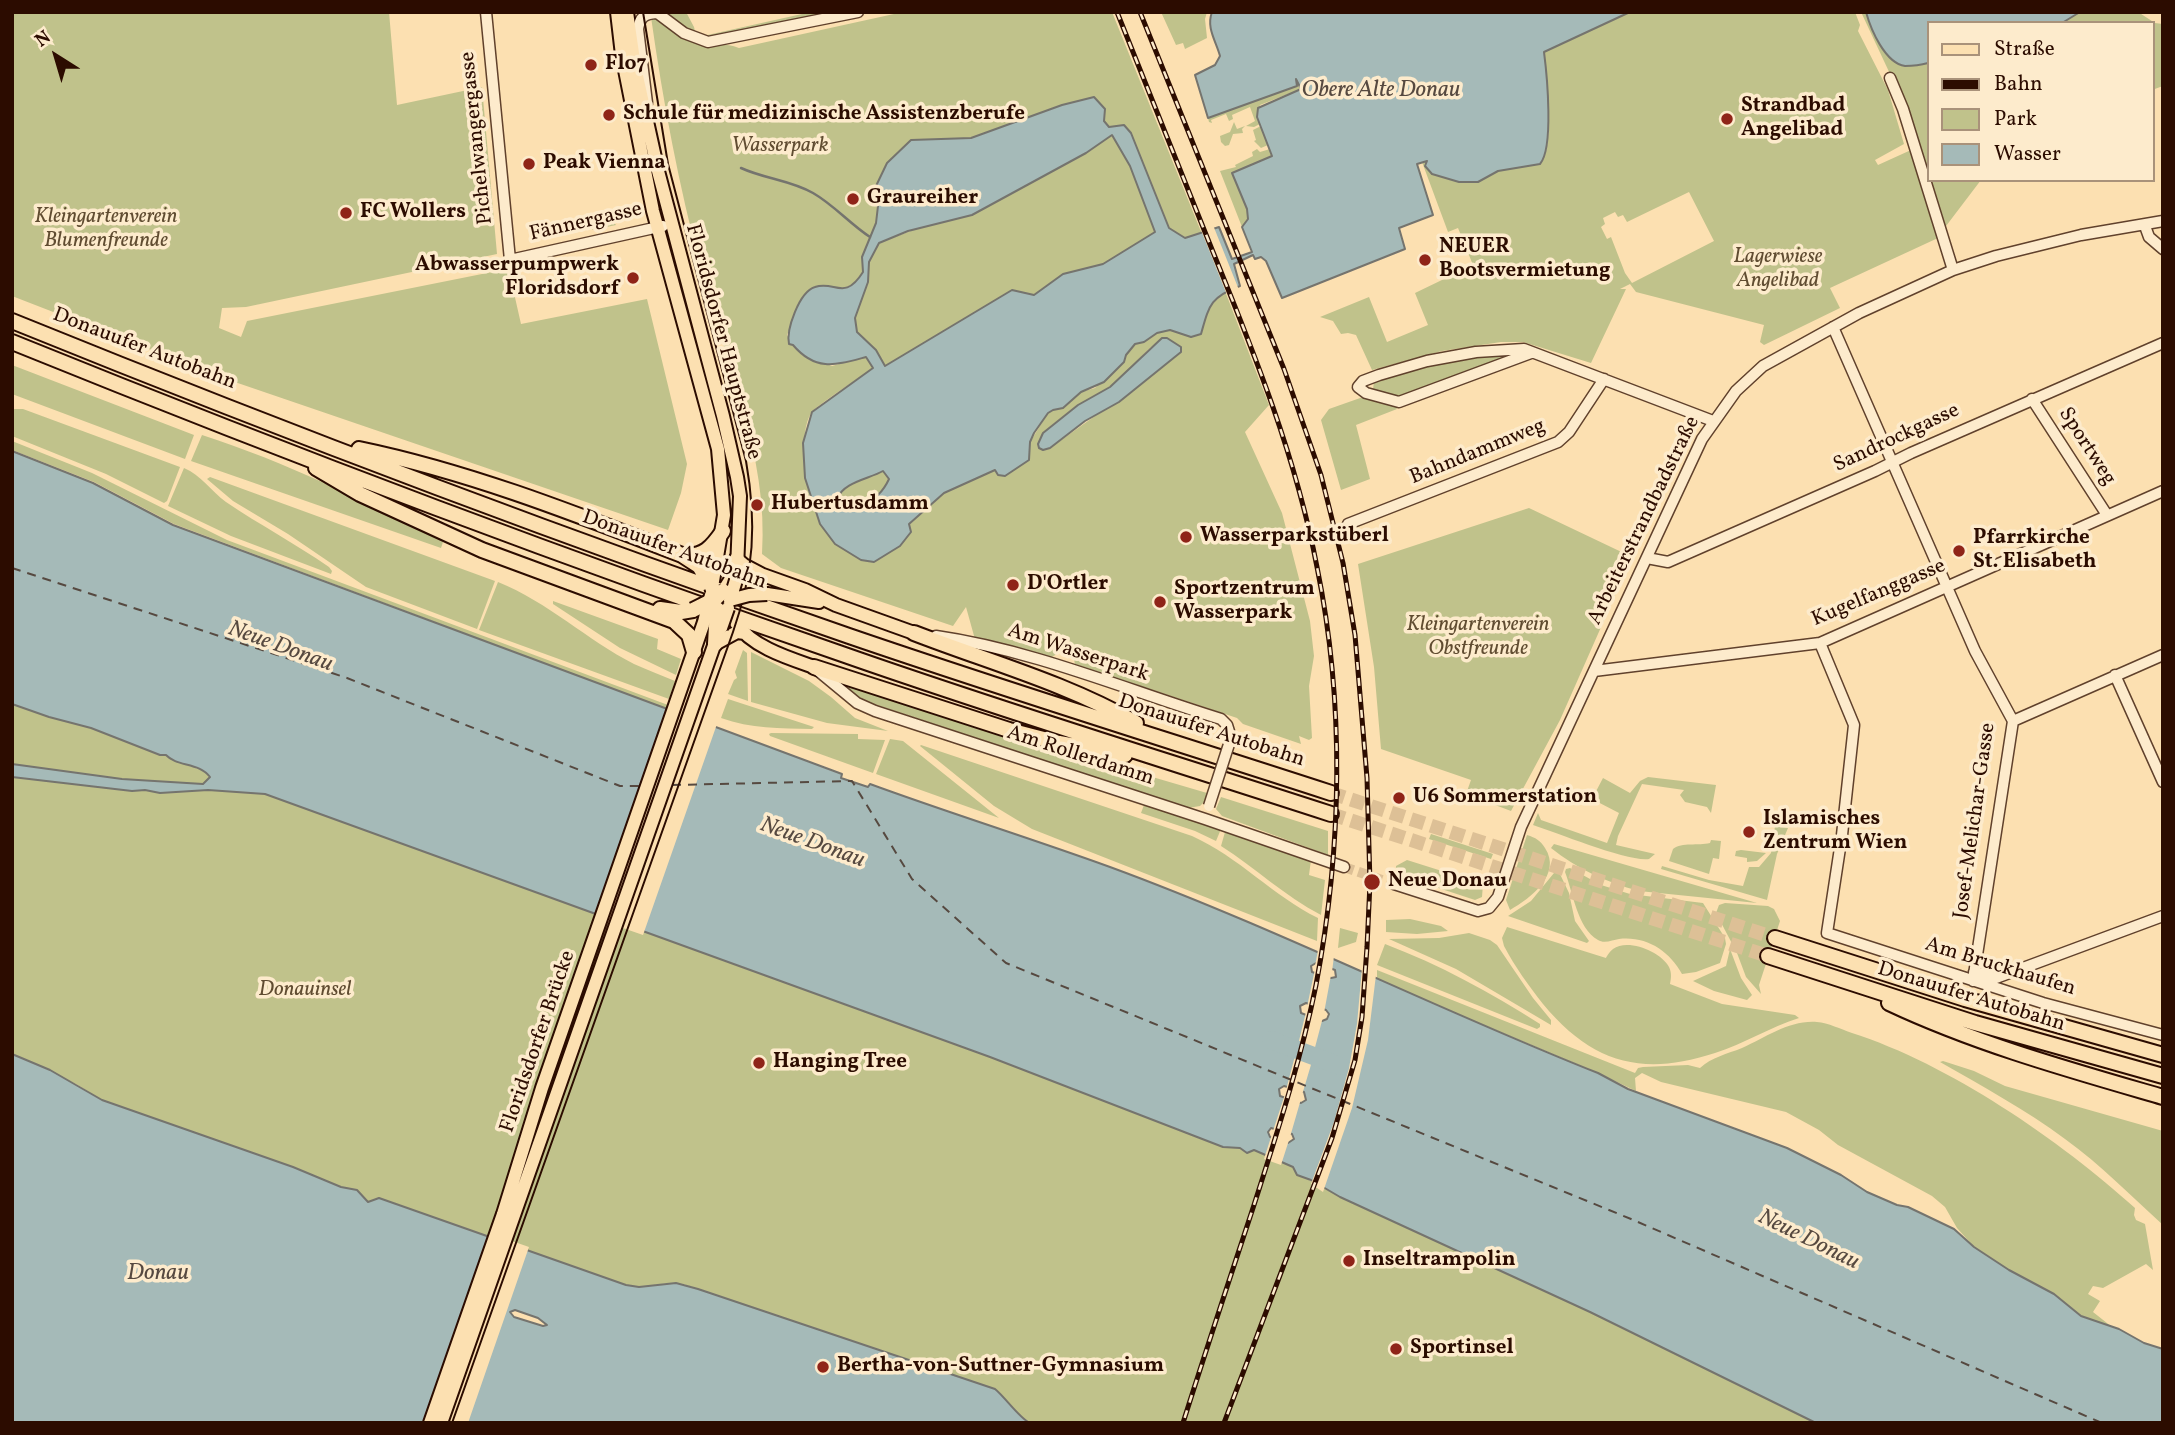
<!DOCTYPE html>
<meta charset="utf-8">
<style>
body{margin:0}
#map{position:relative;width:2175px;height:1435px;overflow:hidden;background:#fce0b1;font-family:Vollkorn,serif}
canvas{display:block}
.frame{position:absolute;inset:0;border:14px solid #2c0c00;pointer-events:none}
.legend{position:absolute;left:1927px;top:21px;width:228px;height:161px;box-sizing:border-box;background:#fdebcc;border:2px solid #a9927a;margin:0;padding:9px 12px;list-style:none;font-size:21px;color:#2c0c00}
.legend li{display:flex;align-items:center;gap:14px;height:35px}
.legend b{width:35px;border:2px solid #a9927a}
.north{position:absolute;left:21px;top:21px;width:70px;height:70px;-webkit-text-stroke:5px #fdebcc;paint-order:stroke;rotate:323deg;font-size:19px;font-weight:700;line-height:28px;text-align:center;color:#2c0c00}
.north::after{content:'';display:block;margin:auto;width:24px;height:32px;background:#2c0c00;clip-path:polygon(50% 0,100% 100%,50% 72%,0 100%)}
</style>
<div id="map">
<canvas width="2175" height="1435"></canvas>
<div class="frame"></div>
<ul class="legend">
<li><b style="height:9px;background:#fce0b1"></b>Straße</li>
<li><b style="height:9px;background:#2c0c00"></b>Bahn</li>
<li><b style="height:19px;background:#c0c28b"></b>Park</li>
<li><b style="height:19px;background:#a5bab8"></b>Wasser</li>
</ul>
<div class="north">N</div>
</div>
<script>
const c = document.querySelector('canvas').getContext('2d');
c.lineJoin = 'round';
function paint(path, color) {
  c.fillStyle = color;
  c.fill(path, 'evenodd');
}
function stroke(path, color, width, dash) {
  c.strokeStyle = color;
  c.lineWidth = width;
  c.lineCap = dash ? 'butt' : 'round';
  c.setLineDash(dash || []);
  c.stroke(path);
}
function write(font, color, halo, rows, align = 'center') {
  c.font = font + ' Vollkorn,serif';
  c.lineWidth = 7;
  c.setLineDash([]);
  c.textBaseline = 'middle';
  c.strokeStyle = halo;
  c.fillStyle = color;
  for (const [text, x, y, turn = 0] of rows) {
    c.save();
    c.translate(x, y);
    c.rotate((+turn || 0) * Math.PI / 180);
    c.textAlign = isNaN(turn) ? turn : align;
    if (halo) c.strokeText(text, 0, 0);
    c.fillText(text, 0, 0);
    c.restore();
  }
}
paint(new Path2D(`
 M12,12h377l8,93 85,-18 15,167 -251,53 -24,1 -3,20 22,9 6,-16 260,-52 2,2 12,53 126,-25 40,165 -6,29 -13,37 -442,-151 -214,-83z
 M662,12h24l8,15 2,8z
 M811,12l8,2 -104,23 -12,-1z
 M903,12h209l90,222 -17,4 -16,-10 -38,-95 -7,-8 -15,2 -5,-6 -10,-24 -32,8 -91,33 -60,3 -30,34 -5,11 2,20 -2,17 -13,49 -11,13 -8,3 -22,-2 -18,9 -17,40 15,20 30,11 35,-10 7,12c-11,7 -58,38 -63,45 -12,21 -6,63 0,86l98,25 35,-31 52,-23 34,-28 18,-29 27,-15 6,-6 14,-4 40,-44c12,-3 20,-12 32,-13 13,-2 21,7 33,3l10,-32 15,-11 44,114 -24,27 37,81 28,108 4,35 -5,30 3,52 -3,2 -10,-4 2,8 -58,-20 -6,-6 -162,-54 -4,-18 -28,16 -67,-19 -10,-36 -13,19 -172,-58 -19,-14c7,-99 -37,-191 -61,-285 -22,-83 -38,-167 -50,-252l6,1c14,11 29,26 49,27 13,0 20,-2 33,3zM1152,346l-50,65 -52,37h-11l-1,-4c7,-22 53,-43 71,-57 16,-11 29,-28 43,-41z
 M1161,12h46l-2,7 2,19 -22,11 -2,-6 -7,2z
 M1549,12h306l5,13 -2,6 30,59 16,54 -29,16 3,5 33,-15 27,88 -108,50 10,20 -76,37 -4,-3 4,-17 -128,-33 -6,-8 -10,5h6l-35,74 -68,-21h-22l-59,9 -70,19 -16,-35 -8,-2 -7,1 -8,-13 -13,-4 49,-20 18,45 41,-17 -13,-32 58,-28 -15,-37 -10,4 -26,-70 5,-1v3l51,18 20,-11 42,-7c17,-20 4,-86 4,-113 1,-13 4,-26 5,-39zM1689,192l25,49 -82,42 -7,-10 -14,-36 -4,2 -6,-12 4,-3 -2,-6 12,-6 3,5 5,-2 4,7z
 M1861,12h5l18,39 12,11 32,1v117l-37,-104z
 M2080,12h58l17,11 8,1v62l-11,4v-67h-90z
 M1296,79l5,10 -41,16 -3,12 3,7 -6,3 -8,-1 9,-5 -5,-14 -18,8 1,4 -4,2 -3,-7 -15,6 1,3 -3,-1 -1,-4 88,-32z
 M1234,122l3,7 8,-3 -3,3 1,4 -10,1 -4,11 -4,1 -4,-4 -1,-6 10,-4z
 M1261,126l7,19 -7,3 -7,-7 2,-1 -3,-10z
 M1112,135l18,31 25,66 -52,32 -40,10 -29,21 -22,-5 -127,76 -9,-16 -19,-18 -2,-14 13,-35 1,-21 10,-19 127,-48 80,-42z
 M1257,149l3,3 10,-3 3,7 -41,17 15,36 1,10 -6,8 -22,-56 16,-4 -1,-2 18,-9 -1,-4z
 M1928,180h53l-38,50z
 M602,218l9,1 5,6 -24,5 3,-7z
 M1518,353l-117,45 -28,-7 1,-12c47,-17 95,-22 144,-26z
 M12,365l182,70 -9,24 -173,-65z
 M1363,397l33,10 1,2 -41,16 14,54 -29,11 -20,-70 8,-11z
 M12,409h11l157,58 -13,34 -3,2 -58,-29 -94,-38z
 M202,435c84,27 163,66 241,107l-2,6 -250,-87z
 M12,441l80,32 135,67 441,165 -1,4 -493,-185 -80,-42 -82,-32z
 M184,468c17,7 27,23 42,34 34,23 70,42 103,65l3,4 -1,3 -100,-38 -63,-30z
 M883,471l7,8c-7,13 -15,20 -27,28l-20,-4 -6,-4c6,-17 32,-20 46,-28z
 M210,477l285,104 -18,48 -111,-42 -78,-53 -55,-33 -26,-22z
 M1529,508l103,49 -72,163 -49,91 -45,-17 5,-14 -90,-31 -7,-82 -16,-103z
 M498,582c50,20 89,58 136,82 13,6 27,11 41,17l-6,18 -190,-69z
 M553,601l105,38 -1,10 24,10 -5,16 -56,-27 -67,-44z
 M743,650l4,3 1,48 -20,-7 6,-14 3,-2 -2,-6z
 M751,652l58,29 22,16 24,21 33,13 -61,-8 -76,-21z
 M847,683l111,37 249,73 -2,8 -5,5 -12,2 -323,-107 -20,-11 -4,-5z
 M728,699l86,28 -2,2c-32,-1 -61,0 -91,-11z
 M12,704l37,13 42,11 69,27h6c7,7 30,12 41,17l3,8 -6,4 -82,-5 -110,-15z
 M771,733l87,1v5l27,1 -12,33 -103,-37 -1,-2z
 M890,739l13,2 96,77 -123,-44z
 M921,745l271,91c47,21 81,60 126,82l-1,23 -285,-112 -38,-23 -74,-60z
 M12,777l120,14 13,-1 15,3 48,-3 57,4 725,263 233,90 17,1 7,5 7,-3 40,17 6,8 40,22 250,115 226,111h-786c-10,-4 -25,-26 -35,-34l-312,-105 -13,-1 -31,4 -13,-2 -246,-87 -12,4 -11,-12 -16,-3 -49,-20 -190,-67 -26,-16 -64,-30z
 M1648,777l68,8 -5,28 -4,-6 -22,-5 -5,-7 4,-5 -42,-6 -24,52 -2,9 39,9 -6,5c-21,3 -91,-26 -116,-34l5,-12 3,7 66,23 12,-30 -27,-14 11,-21 27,15 10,-12z
 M1221,797l107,34v24l-106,-39 -6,-7z
 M1144,805l77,24 -5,12 -21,-10 -54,-18z
 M1775,826l13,2 -11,26 -10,46 -106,-31 1,-3 47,14 34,6 6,-19h10l12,-14z
 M1225,832l86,28 -2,15 16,5 -4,35c-37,-19 -65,-47 -100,-69z
 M1431,834l62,20 -2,5 -62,-20z
 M1527,835c9,3 13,5 18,13 17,26 -14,50 -35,62l-4,-10z
 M1711,840l10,1 -2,18 -6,-1 -4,16 -40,-13 4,-12c9,-7 25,-3 37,-6z
 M1554,844l203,59 -118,-12c-33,-9 -62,-22 -88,-43z
 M1741,850l25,3 -9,8 -10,1v-4l-12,-2 1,-5z
 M1407,860l76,24 -1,13 -7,3 -79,-26v-8z
 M1570,868l31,17 29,9 73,9 22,35 1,6 -6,19 -24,9 -14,2c-13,-23 -35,-38 -63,-35 -6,1 -15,5 -21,1 -21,-12 -25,-48 -33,-68l1,-3z
 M1559,872l10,21 6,28 14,20 -2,2 -79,-27 23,-15 23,-28z
 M1725,903l43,3 6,3 6,12 -21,64 2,9 -15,-17 -9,-24 -21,-40 3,-8z
 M1410,919l31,7 7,5 -31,3 -31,-2v-12z
 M1507,927l99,31c1,-2 4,-7 7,-9 15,-11 48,3 56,18 3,6 2,12 1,17l52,20 73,11 4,3c-29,9 -55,26 -84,35 -73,24 -123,10 -172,-49 -14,-18 -28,-37 -39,-58l-2,-8z
 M1340,928l18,5 -2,9 -18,6z
 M1469,933l21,7 7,5 36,53 18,22v5l-95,-56 -67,-30 50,-1z
 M1385,944c55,21 105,48 155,80v3l-3,2 -160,-64z
 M1730,949l11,29 11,17 -5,5 -33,-9 -21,-10 33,-15z
 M1377,970l258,103 3,-5 5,-1 45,-2 12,3c12,-11 27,-14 42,-20 25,-11 47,-28 75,-26 11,1 24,7 35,11 97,31 208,107 283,175l-1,7 2,5 9,4 8,46 -7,-6 -43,24 -10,-2 -5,8 12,7 -7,11 19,15 -31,-11 -27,-22 -45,-24 -35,-23 -17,-19 -12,-21 -13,-11 -94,-51 -19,-15 -33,-18 -125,-30 -19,-9 -7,5 1,13 -38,-18 -214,-90 -7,-4z
 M1943,1061l31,10 31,15 158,45v94c-32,-29 -62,-60 -98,-86 -39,-29 -83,-53 -125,-77z`), '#c0c28b');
const water = new Path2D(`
 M1212,12h418l-86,40c3,23 10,96 -4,112l-42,7 -20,11h-19l-27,-8 -7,-8 2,-5 -10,3 16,51 -34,13 6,21 -123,49 -16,-37 -5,-4 -6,2 -2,-4 -19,9 6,22c-30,11 -31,20 -39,48l-10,3 -21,-7 -13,3 -13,9 -9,2 -9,11 -2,7 -20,20 -23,10 -18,16 -10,2 -5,3 -14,20 -4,9 -1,18 -24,16 -7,-1 -3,-5 -51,23 -35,31 2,8 -11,14 -26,16 -13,-2 -26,-16 -15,-20 -15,-46 -2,-35 9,-31 61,-44 -7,-11c-30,8 -50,15 -73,-12l-4,-1c-3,-14 10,-52 26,-57 20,-7 29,15 48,-15l-1,-15 14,-34 2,-17 -2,-20 11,-23 24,-23 60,-2 91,-33 32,-8 11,12 -1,12 5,6 15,-2 7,8 38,95 16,10 34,-11 13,32 20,-7 -10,-25 6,-8 -1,-10 -15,-36 40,-17 -15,-39 1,-9 43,-19 -5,-10 1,7 -89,32 -13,-43 20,-10 5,-9c-4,-15 -14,-28 -8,-44zM1112,135l18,31 25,66 -52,32 -40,10 -29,21 -22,-5 -127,76 -9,-16 -19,-18 -2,-14 13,-36 1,-20 10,-19 29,-12 64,-16 114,-62zM883,471l6,8c-6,13 -14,20 -27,28l-19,-4 -6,-4c6,-17 32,-20 46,-28z
 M1866,12h214l-18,11h-134v40c-7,2 -15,3 -23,3 -20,-3 -34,-36 -39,-54z
 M1162,338h5l14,9v5l-62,50 -34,19 -35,27 -7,2 -4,-2 -1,-4 5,-11 35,-28 32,-18z
 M12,451l81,32 80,42 669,249 -1,4 27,9 2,-3c79,29 160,54 240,83 166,61 324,141 488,206l30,16 159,59 54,27 26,17 30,13 11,2 46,22 20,18 35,23 45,24 27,22 38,13 25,14 19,6v74h-347l-226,-111 -250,-115 -29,-17 -14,-5 -4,-8 -39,-17 -7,3 -7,-5 -17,-1 -233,-90 -725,-263 -57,-4 -48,3 -15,-3 -13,1 -120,-14v-13l110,15 81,5 7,-7c-11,-15 -33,-10 -44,-22h-6l-69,-27 -42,-11 -37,-13zM1316,963l19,7 1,7 -5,1 -19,-6 -1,-6zM1306,1003l20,7 3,4 -2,5 -5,2 -21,-8 -1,-7zM1295,1046l21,6 2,6 -5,3 -18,-5 -3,-6zM1284,1086l20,6 2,8 -5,3 -21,-7 -1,-7zM1271,1128l21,6 2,5 -6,4 -18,-6 -2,-5z
 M12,1054l38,16 52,30 191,67 48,20 16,3 11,12 11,-4 247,87 13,2 37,-4 22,6 297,100c10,8 25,30 35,34h-1018zM515,1310l23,8 9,7 -4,1 -29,-9 -4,-5z`);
paint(water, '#a5bab8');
stroke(water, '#75746e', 2);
paint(new Path2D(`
 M1213,225l26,65 -12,5 -26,-65z
 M668,706l49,18 -74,211 -49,-17z
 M1318,950l16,6 -2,16 -17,-6z
 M1362,968l14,7 -8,65 -16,68 -29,84 -12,-8 23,-62 15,-54 8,-44z
 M1315,969l16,6 -7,38 -17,-6z
 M1306,1012l17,5 -10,38 -16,-6z
 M1296,1052l17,6 -11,37 -16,-5z
 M1285,1094l16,5 -11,38 -17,-6z
 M1272,1134l17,6 -8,25 -17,-6z
 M489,1233l40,14 -61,176h-46z`), '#fce0b1');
stroke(new Path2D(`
 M741,168c24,11 49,12 72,25 21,12 37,31 57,44`), '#75746e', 2.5);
stroke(new Path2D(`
 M1271,1040l69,26`), '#a5bab8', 18);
stroke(new Path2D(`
 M12,568l335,110 273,108h22
 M672,785l180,-4 60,98 94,84 625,256 471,204`), '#564940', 2, [9, 7]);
stroke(new Path2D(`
 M1344,867l50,17`), '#ddc096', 10, [10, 5]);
stroke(new Path2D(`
 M1331,793l444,145
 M1331,814l437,142`), '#ddc096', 14, [14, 7]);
const minor = new Path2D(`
 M486,12l24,248 153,-34
 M656,12l28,21 24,9 150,-30
 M1890,78l13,31 50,161
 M647,103l-9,-74c2,-12 6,-15 18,-16
 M2145,226l4,11 14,12
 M1833,327l142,324 38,70 -40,260
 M1531,353l-132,49 -33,-9 -8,-6 5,-6 16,-6 48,-14 49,-9 48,-3 189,72
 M2032,399l75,116
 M1348,524l210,-82 11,-10 35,-53
 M1647,558l21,4 207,-91 36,-18 252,-110
 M936,636c97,14 191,54 285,83l6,6 4,13
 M1820,643l34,82 -12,110 -15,98 216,70 120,32
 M817,670l40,33 18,8 330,108 139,48
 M1594,671l226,-28 343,-152
 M2115,675l48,107
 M2013,721l150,-66
 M1394,884l84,27 11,-3 9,-11 23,-70 181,-388 34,-48 27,-25 96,-53 94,-43 43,-14 85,-21 82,-14
 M1974,972l22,6 167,-62`);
const major = new Path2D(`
 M617,12l5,43 31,156 65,238 6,66 -12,72
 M627,12l8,55 23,104 65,245 14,61 3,19 -3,73
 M737,559l7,6 19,10 42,15 31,15 78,28
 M767,594l52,8
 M736,623c16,24 52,35 78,44
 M715,644l22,-12 8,1
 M430,1423l73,-209 39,-126 162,-466
 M441,1423l276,-786`);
const highway = new Path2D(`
 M12,321c276,112 556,218 837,315 160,55 322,105 482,157
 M12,342c274,111 551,216 830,312 162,57 326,107 489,160
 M359,449c111,23 217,65 323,106l17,11 13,21
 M316,468l44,26 122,56 192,71 15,14 5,17
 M683,555c20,3 29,-8 40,-24
 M725,590l7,-11 5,-20
 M660,609l21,3 12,-2
 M914,633c75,29 152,50 222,90
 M715,644l1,-18
 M814,667l195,63 50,13 66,12
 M1775,938l190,61 198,56
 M1768,956l207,67 188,53
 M1889,1003c87,41 181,67 274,94`);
stroke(minor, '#60412c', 13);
stroke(major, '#2c0c00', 16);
stroke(highway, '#2c0c00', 18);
stroke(minor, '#fdebcc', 10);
stroke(major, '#fce0b1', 12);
stroke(highway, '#fce0b1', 14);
stroke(new Path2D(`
 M452,1423l281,-791c21,-60 24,-109 13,-171l-78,-297 -25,-152`), '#2c0c00', 2);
const rail = new Path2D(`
 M1117,12c32,80 64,160 96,240 42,103 83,205 104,315 28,137 25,281 -1,418 -15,75 -39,148 -62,220 -24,73 -48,145 -71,218
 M1140,12l144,357 37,106 22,88 12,72 12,143 3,105 -3,64 -5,70 -7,43 -23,78 -108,285`);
stroke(rail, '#2c0c00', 5);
stroke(rail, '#fdebcc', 2.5, [8]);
const minorBridge = new Path2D(`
 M1209,806l22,-68`);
const majorBridge = new Path2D(`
 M730,600l19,-5 18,-1
 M730,600l6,-20
 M704,622l7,-27
 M721,628l7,-20`);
const highwayBridge = new Path2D(`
 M712,587l4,11 7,-7
 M693,610l16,-8
 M716,626l1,-17`);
stroke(minorBridge, '#60412c', 13, []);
stroke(majorBridge, '#2c0c00', 16, []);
stroke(highwayBridge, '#2c0c00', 18, []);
stroke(minorBridge, '#fdebcc', 10);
stroke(majorBridge, '#fce0b1', 12);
stroke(highwayBridge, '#fce0b1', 14);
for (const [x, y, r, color] of [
 [591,65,7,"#8f2418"],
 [609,115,7,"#8f2418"],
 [1727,119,7,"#8f2418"],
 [529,164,7,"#8f2418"],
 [853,199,7,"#8f2418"],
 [346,213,7,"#8f2418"],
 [1425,260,7,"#8f2418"],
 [633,278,7,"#8f2418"],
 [757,505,7,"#8f2418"],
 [1186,537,7,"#8f2418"],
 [1959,551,7,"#8f2418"],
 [1013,585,7,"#8f2418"],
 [1160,602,7,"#8f2418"],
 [1399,798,7,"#8f2418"],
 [1749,832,7,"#8f2418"],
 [1372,882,9,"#8f2418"],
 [759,1063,7,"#8f2418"],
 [1349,1261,7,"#8f2418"],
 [1396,1349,7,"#8f2418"],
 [823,1367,7,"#8f2418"]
]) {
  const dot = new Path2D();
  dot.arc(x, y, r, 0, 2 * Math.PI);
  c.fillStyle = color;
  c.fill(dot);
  stroke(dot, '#fdebcc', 2.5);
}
write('bold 21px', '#2c0c00', '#fdebcc', [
 ["Flo7",605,65],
 ["Strandbad",1741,107],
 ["Angelibad",1741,131],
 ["Schule für medizinische Assistenzberufe",623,115],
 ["Peak Vienna",543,164],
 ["Graureiher",867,199],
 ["FC Wollers",360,213],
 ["NEUER",1439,248],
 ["Bootsvermietung",1439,272],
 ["Abwasserpumpwerk",619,266,"right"],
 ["Floridsdorf",619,290,"right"],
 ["Hubertusdamm",771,505],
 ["Wasserparkstüberl",1200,537],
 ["Pfarrkirche",1973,539],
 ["St. Elisabeth",1973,563],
 ["D'Ortler",1027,585],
 ["Sportzentrum",1174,590],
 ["Wasserpark",1174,614],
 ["U6 Sommerstation",1413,798],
 ["Islamisches",1763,820],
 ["Zentrum Wien",1763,844],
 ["Neue Donau",1388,882],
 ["Hanging Tree",773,1063],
 ["Inseltrampolin",1363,1261],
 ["Sportinsel",1410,1349],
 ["Bertha-von-Suttner-Gymnasium",837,1367]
], 'left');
write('21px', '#2c0c00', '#fdebcc', [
 ["Pichelwangergasse",478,138,-96],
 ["Fännergasse",586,223,-13],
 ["Floridsdorfer Hauptstraße",722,342,75],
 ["Donauufer Autobahn",144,350,21],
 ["Sandrockgasse",1897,439,-25],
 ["Sportweg",2086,447,57],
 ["Bahndammweg",1478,453,-22],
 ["Arbeiterstrandbadstraße",1645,521,-64],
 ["Donauufer Autobahn",674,551,20],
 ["Kugelfanggasse",1879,594,-23],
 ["Am Wasserpark",1078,654,18],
 ["Donauufer Autobahn",1211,732,18],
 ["Am Rollerdamm",1080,757,18],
 ["Josef-Melichar-Gasse",1976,821,-82],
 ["Am Bruckhaufen",2000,968,17],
 ["Donauufer Autobahn",1971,998,17],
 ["Floridsdorfer Brücke",539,1042,-71]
]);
write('italic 21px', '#604c31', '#fdebcc', [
 ["Wasserpark",780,147],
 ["Kleingartenverein",106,218],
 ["Blumenfreunde",106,242],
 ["Lagerwiese",1778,258],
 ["Angelibad",1778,282],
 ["Kleingartenverein",1478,626],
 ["Obstfreunde",1478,650],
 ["Donauinsel",305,991]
]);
write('italic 23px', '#564940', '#fdebcc', [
 ["Obere Alte Donau",1381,92],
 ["Neue Donau",280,648,20],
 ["Neue Donau",812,844,20],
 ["Neue Donau",1808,1241,26],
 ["Donau",158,1275]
]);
</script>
